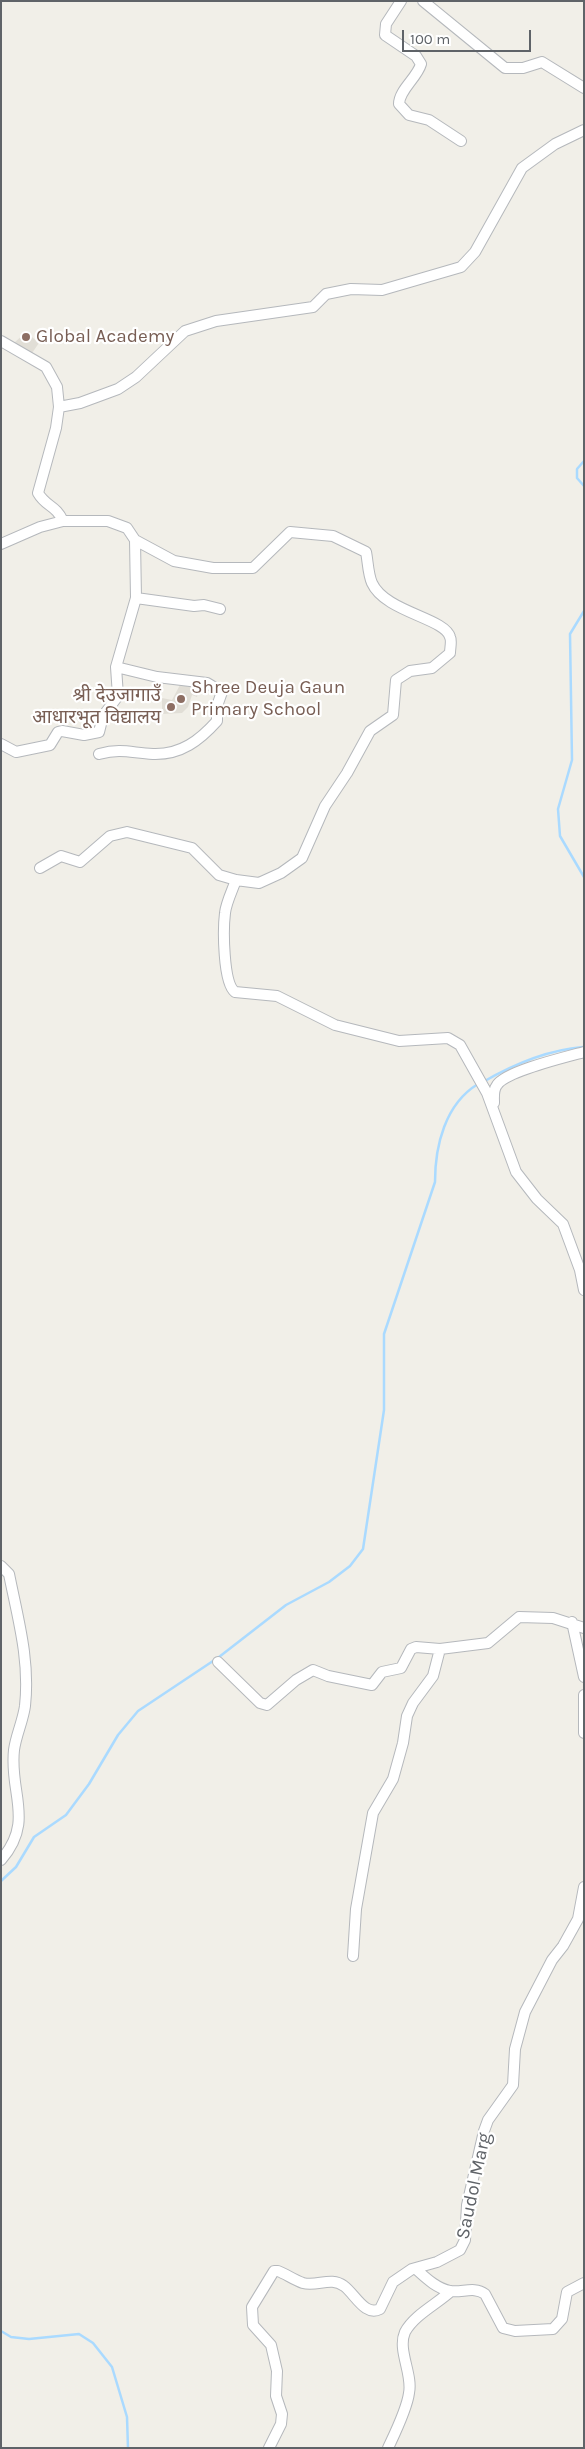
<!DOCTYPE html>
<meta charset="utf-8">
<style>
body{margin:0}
#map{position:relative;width:585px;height:2449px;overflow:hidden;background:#f1efe8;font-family:Karla,sans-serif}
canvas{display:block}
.frame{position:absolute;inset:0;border:2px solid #5f6368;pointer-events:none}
.scale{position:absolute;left:402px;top:30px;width:129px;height:22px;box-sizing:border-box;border:2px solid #5f6368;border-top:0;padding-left:6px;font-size:15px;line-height:18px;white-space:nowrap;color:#5f6368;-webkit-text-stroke:4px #fff;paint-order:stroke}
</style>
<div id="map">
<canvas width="585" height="2449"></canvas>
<div class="frame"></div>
<div class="scale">100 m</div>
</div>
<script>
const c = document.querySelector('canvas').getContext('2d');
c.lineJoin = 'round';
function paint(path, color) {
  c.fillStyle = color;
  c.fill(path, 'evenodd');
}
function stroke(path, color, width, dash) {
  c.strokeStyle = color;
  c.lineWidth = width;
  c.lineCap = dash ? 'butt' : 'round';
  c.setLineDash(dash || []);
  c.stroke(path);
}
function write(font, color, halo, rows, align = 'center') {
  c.font = font + ' Karla,"Noto Sans Devanagari",sans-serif';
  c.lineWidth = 4.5;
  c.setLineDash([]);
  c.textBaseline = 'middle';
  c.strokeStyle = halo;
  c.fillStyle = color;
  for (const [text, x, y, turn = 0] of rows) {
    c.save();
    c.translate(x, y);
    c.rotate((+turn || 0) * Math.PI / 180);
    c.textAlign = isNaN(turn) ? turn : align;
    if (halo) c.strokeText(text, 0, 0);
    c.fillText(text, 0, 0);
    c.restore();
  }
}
paint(new Path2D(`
 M26,332l13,11 -7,10 -18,-10z
 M181,683l19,3 -3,11 -5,-2 -4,12 -6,6 -20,1v-16l10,2z`), '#e1ded6');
stroke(new Path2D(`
 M584,461l-7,8v9l7,8
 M584,611l-14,23 2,126 -14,49 2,27 24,41
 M483,1082c31,-18 65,-32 100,-35
 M1,1881l15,-14 18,-30 32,-22 23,-31 29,-49 20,-24 81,-54 67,-52 43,-23 21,-16 13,-17 21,-139v-76l51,-152c0,-36 10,-78 43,-98
 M1,2331l10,6 18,2 50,-5 14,9 19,24 15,50 1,31`), '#aadaff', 2.5);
const minor = new Path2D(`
 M401,1l-15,23 -1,11 31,21 5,8c-4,14 -22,26 -22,40l10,11 20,5 32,21
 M423,1l82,67h18l19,-6 42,26
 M1,341l45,26 11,20 2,20 -3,21 -18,65c8,14 18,12 25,28
 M59,407l21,-4 38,-14 18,-12 49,-46 31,-10 97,-14 13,-13 25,-5 31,1 79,-23 14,-15 47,-84 33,-24 29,-14
 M1,544l39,-17 23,-6h45l19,7 8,12 1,58 -20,69 41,10 50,6 15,9 -5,14v15c-17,19 -36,34 -64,33 -22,-1 -31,-6 -54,0
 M136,598l58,8 10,-1 16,4
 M1,744l15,8 34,-7 8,-13 4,-1 22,4 15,-3 4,-16 15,-20 -2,-29
 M40,868l21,-12 19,6 30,-26 17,-4 65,16 27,27 17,5 23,3 22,-10 21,-15 23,-52 22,-33 23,-42 23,-16 3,-35 14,-9 22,-3 18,-15c0,-5 2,-12 0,-16 -5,-19 -65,-25 -78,-54 -4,-9 -4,-21 -6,-31l-33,-16 -43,-4 -37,36h-40l-39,-7 -39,-21
 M236,880c-4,11 -10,23 -11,33 -2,16 -2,70 10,79l42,4 58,29 64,16 49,-3 12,7 27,48 29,79 21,27 26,25 17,46 4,20
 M494,1103c0,-7 -1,-13 3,-18 9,-14 69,-28 87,-33
 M1,1566l8,8c9,45 21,86 16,132 -2,15 -9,29 -11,44 -5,43 21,71 -13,110
 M572,1622l12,55
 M218,1662l42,41 7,2 29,-25 17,-10 15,6 44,9 10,-13 19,-4 10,-19 5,-2 24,2 48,-6 31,-26 34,1 31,10
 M584,1695v38
 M353,1956l3,-47 17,-96 20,-34 10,-36 4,-27 6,-13 20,-27 7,-27
 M416,2269c10,9 20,19 34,22 12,2 24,-5 35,3l18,34 12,3 38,-2 9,-10 5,-27 17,-9
 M269,2448l12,-24 1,-10 -6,-18 1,-25 -6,-26 -18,-20 -1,-18 22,-36h4c8,3 16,9 25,12 14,4 28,-7 41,3 11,8 21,31 36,23l13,-27 19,-13 25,-7 23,-12 5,-10 2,-35 17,-74 4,-11 25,-35 2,-36 10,-37 27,-52 11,-14 15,-27 6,-32
 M388,2448c7,-15 19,-39 21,-55 4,-19 -12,-43 -4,-61 9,-17 32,-28 46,-41`);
stroke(minor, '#b5b8bc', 12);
stroke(minor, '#fff', 10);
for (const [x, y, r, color] of [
 [26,337,5,"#8d6e63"],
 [181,699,5,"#8d6e63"],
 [171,707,5,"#8d6e63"]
]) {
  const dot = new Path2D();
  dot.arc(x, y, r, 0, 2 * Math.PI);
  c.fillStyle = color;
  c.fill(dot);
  stroke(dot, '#fff', 2);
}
write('19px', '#785e54', '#fff', [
 ["Global Academy",36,337],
 ["Shree Deuja Gaun",191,688],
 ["Primary School",191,710],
 ["श्री देउजागाउँ",161,696,"right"],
 ["आधारभूत विद्यालय",161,718,"right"]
], 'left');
write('19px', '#5f6368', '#fff', [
 ["Saudol Marg",474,2186,-78]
]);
</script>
